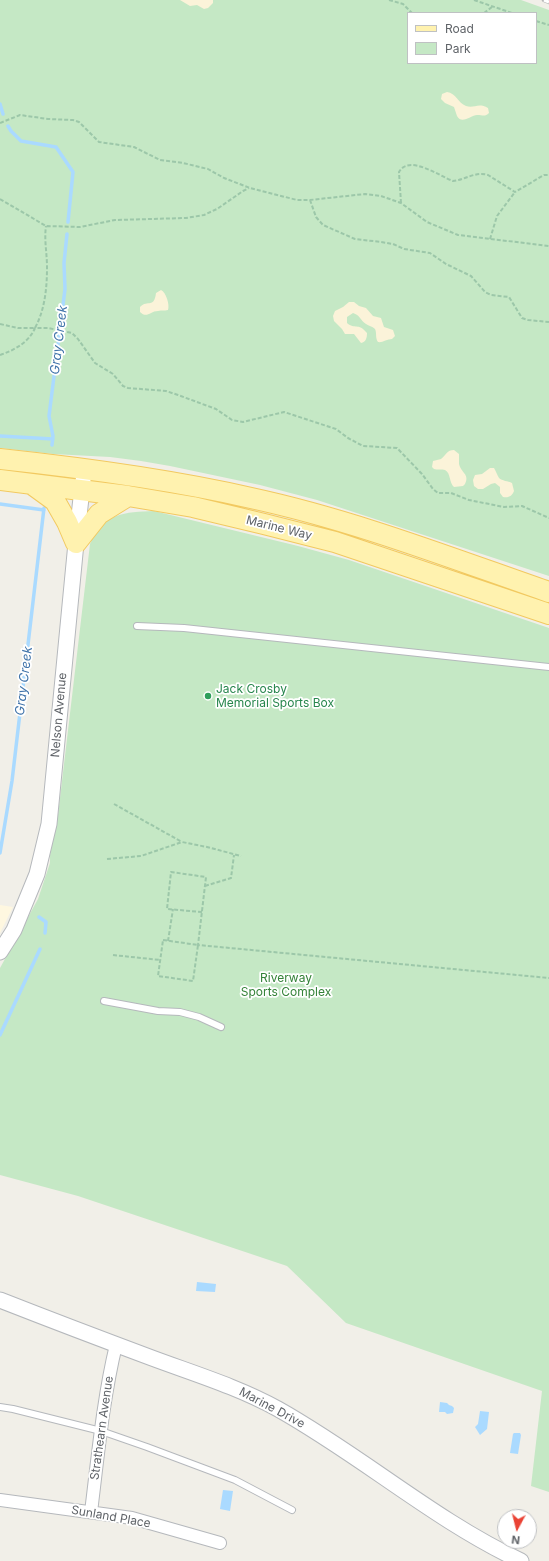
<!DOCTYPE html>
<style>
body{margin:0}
#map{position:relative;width:549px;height:1561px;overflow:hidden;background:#f1efe8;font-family:Inter,sans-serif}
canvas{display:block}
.legend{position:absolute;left:407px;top:12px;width:130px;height:52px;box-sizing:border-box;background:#fff;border:1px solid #bfc1c3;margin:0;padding:5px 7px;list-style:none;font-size:12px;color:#5f6368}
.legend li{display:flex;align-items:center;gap:8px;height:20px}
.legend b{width:20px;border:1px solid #bfc1c3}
.north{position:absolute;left:497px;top:1509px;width:40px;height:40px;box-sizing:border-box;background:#fff;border:1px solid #bfc1c3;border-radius:50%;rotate:187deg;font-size:11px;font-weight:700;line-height:16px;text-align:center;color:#5f6368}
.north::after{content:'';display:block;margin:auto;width:14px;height:18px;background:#ea4335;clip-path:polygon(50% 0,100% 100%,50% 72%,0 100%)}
</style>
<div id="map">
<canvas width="549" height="1561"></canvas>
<ul class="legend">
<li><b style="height:5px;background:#fff2af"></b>Road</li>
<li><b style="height:11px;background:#c5e8c5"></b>Park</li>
</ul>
<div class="north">N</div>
</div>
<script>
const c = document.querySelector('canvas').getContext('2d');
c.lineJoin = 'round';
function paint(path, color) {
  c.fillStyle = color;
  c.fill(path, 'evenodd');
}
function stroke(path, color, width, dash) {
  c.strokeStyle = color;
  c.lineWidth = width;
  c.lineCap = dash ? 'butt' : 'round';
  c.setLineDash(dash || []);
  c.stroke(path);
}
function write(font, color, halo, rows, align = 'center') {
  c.font = font + ' Inter,sans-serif';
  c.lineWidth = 3.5;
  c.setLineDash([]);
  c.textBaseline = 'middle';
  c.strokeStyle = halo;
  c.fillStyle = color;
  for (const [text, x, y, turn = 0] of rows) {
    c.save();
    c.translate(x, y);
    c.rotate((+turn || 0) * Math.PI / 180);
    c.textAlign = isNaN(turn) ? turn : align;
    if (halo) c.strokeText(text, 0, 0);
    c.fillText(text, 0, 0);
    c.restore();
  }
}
paint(new Path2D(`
 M0,905l13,2 -13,26z`), '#fef7e0');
paint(new Path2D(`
 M0,0h521l28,10v566l-232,-76 -57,-15 -90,-19 -29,-5 -31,-4 -57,-3 -53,-6zM408,13h128v50h-128z
 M154,511l144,35 51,14 200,68v864l-18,-6 11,-95 -196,-68 -59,-57 -209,-70 -78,-21v-207l38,-69 12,-36v-8l8,-40 32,-271c13,-31 35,-32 64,-33z`), '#c5e8c5');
paint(new Path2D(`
 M180,0h33v3l-5,5 -4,1 -7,-4 -7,1z
 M447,92c9,1 11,11 19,14 8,3 12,-4 22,2l1,5c-4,4 -6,2 -12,2 -6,0 -15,10 -20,1 -1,-3 -2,-6 -3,-9l-9,-4 -4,-4 1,-5z
 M161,290c5,2 9,15 7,20 -4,1 -6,0 -10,1 -8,0 -11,8 -18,1v-5c8,-8 14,2 16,-14z
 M349,302h5l5,4 7,2 7,8 8,2 3,9 9,3 2,6 -3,3c-5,0 -10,4 -14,3 -3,-4 -1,-9 -3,-13 -3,-3 -6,-3 -9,-5 -6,-4 -6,-9 -13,-11l-6,4v6c8,7 11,-1 20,10 0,5 -1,9 -6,10l-7,-9h-9l-3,-5 -8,-8 -1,-5 2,-5 8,-4z
 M454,450l5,4c0,3 0,7 0,10 2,9 11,10 6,20l-2,2 -9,1c-5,-4 -3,-14 -9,-17 -3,-1 -8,0 -11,-1l-2,-2 1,-6 8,-2c5,-4 6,-9 13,-9z
 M490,468h4c2,3 3,7 5,10 3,3 9,3 13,5l2,8c-2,5 -5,7 -11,6l-3,-4v-6l-5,-4 -4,1 -8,5h-5l-4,-3 -1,-6 2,-5 7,-1z`), '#fbf3d9');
paint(new Path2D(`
 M197,1282l19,2 -1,8 -19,-1z
 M440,1402l7,1 2,2 3,1 2,2 -1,5 -6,1 -2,-2h-6z
 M480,1411l9,1 -2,17 -7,6 -5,-8 3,-3z
 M514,1433h6l1,2 -3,19 -8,-1 3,-19z
 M223,1490l10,1 -3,20 -10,-2z`), '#aadaff');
stroke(new Path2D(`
 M0,104l3,10
 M8,126l3,5 10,10 35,6 17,25 -5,50
 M0,436l53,3
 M52,445l1,-9 -4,-20 16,-127 -1,-26 3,-29
 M0,504l44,6
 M0,853l12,-72 32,-273
 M39,917l7,5 -1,11
 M0,1035l40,-86`), '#aadaff', 3.5);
const service = new Path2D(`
 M137,626l47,2 365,39
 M104,1001l54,10 22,1 19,5 22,10
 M0,1407l13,2 88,22 46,16 88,33 57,30`);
const minor = new Path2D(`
 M0,1500l132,18 88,25
 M91,1512c7,-56 12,-113 25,-167`);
const tertiary = new Path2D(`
 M0,952l14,-22 23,-56 12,-50 27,-281 7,-63
 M0,1300c51,20 101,39 152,58 43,16 86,29 126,51 84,47 156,111 243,152`);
const primary = new Path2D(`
 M0,459c84,9 168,20 251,39 102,22 200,60 298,94
 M0,480l128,16 65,11 71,17 71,18 214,72
 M33,485l22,16 12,21 9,21 23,-29 29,-18`);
stroke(service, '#b5b8bc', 8);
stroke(minor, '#b5b8bc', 14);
stroke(tertiary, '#b5b8bc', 17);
stroke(primary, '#f2c960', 22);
stroke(new Path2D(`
 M389,0l14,4 9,9
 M474,0l38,13
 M484,13l8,-6
 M536,21l13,4
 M0,123l20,-8 28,4 25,1 6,2 20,20 35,5 26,13 23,3 25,6 16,9 26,10 47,12h13l55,-6 16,2 20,7 26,19 31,13 91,11
 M0,199l46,27 34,1 35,-7 71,-2 18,-3 13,-6 26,-18 6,-3
 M310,200l6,17 7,8 32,14 26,3 12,2 11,5 26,4 16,11 25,12 14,16 6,3 18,2 13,21 6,2 21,2
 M401,203l-2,-31c10,-18 40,4 54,9 12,-1 22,-10 35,-6l27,17 29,-17h5
 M490,239l7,-23 18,-24
 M0,324l18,4h17c10,-19 12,-40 12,-61 0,-14 -3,-27 -1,-41
 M0,355c15,-5 29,-13 35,-27h13l24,5 6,6 17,24 18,11 10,12 5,2 38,3 12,4 38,14 16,11 11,2 41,-10 52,17 12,9 15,8 34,2 25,26 11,15 5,4h13l18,7 35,7 18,-1 27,12
 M114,804l68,38
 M107,859l34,-3 41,-14 25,5 34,9
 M205,886l26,-8 3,-23
 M202,912l-35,-3 4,-37 35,5 -8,68 351,33
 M163,940l35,5 -5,36 -35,-5z
 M168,941l5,-32
 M113,955l47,5`), '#9cc7a9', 2, [4, 2]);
stroke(service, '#fff', 6);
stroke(minor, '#fff', 12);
stroke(tertiary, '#fff', 15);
stroke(primary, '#fff2af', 20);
const rail = new Path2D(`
 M544,0l5,2`);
stroke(rail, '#b6b7b8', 4.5);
stroke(rail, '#fff', 3, [9]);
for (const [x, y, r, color] of [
 [208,696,4,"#2e9e5b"]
]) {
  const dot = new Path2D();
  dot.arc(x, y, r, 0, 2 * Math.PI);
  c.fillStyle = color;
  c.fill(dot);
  stroke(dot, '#fff', 1.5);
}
write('12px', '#5f6368', '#fff', [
 ["Marine Way",279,528,14],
 ["Nelson Avenue",59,715,-85],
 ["Marine Drive",272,1408,28],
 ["Strathearn Avenue",102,1428,-82],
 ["Sunland Place",111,1517,10]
]);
write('12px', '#27864d', '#fff', [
 ["Jack Crosby",216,689],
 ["Memorial Sports Box",216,703]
], 'left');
write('12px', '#348238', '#fff', [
 ["Riverway",286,978],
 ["Sports Complex",286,992]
]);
write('italic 13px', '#4174aa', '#fff', [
 ["Gray Creek",59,340,-83],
 ["Gray Creek",24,681,-83]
]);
</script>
